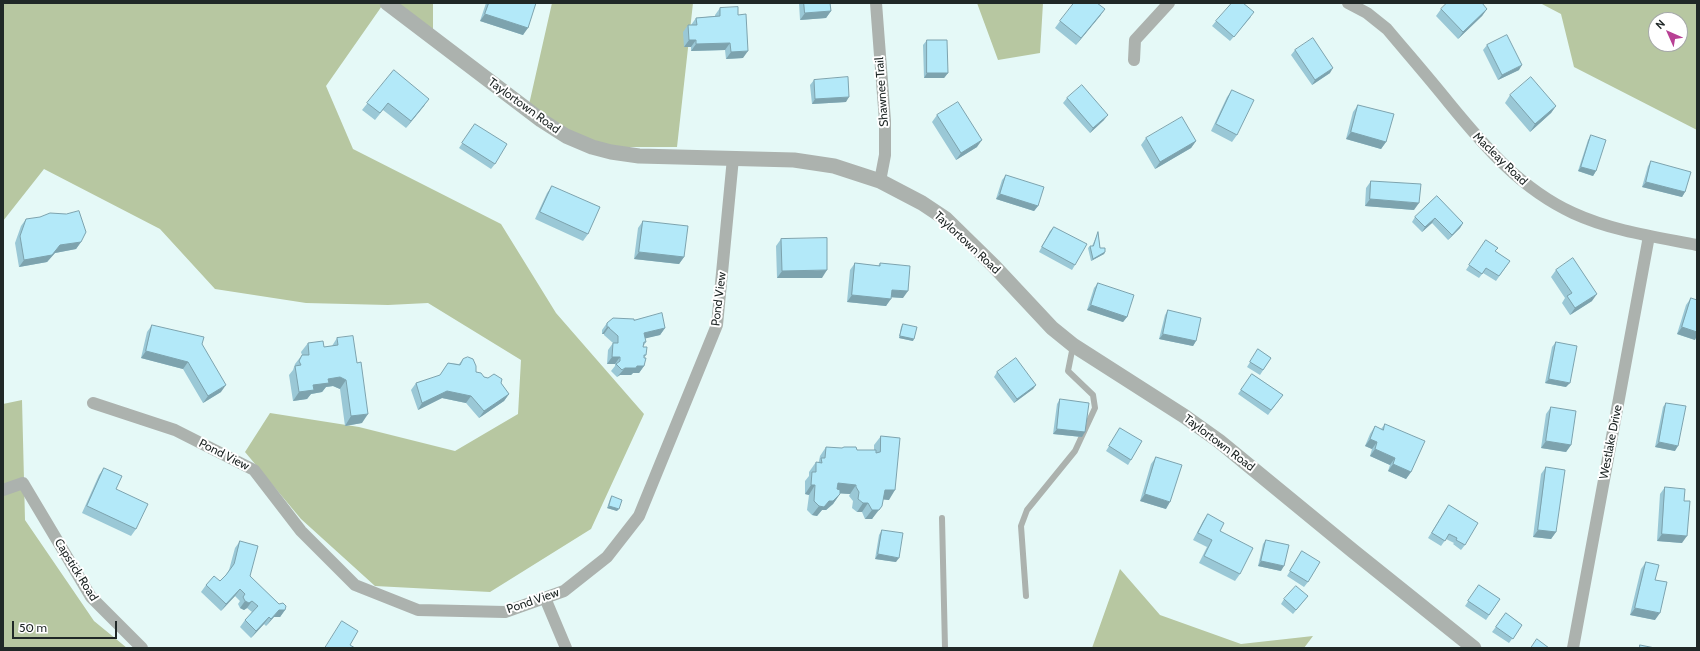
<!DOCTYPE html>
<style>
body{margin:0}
#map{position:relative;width:1700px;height:651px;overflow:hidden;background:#e5f9f7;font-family:Cabin,sans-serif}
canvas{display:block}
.frame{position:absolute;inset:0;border:4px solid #202827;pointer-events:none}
.north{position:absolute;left:1648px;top:12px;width:40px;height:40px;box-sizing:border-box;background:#fff;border:1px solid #a6a9a9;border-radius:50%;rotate:315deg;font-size:11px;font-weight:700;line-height:16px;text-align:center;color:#202827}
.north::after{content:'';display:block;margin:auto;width:14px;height:18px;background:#b84094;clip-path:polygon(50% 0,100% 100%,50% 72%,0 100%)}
.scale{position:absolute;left:12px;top:621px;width:105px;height:18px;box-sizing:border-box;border:2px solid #202827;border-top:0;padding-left:5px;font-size:12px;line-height:14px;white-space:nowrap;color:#202827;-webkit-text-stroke:3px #fff;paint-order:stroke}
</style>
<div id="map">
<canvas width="1700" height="651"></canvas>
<div class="frame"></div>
<div class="north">N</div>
<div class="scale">50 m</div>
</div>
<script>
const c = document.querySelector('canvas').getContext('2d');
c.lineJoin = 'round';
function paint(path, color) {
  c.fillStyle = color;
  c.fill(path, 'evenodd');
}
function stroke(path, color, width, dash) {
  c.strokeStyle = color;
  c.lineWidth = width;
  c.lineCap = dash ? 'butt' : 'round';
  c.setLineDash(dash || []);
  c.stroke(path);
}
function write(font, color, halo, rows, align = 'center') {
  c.font = font + ' Cabin,sans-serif';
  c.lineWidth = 4;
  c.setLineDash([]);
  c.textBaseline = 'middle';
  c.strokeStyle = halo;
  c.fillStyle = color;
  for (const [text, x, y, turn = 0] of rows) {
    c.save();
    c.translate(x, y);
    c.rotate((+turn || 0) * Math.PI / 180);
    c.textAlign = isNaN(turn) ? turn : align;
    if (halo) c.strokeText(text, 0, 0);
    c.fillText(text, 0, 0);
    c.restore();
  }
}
paint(new Path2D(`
 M3,3h381l-58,83 27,63 148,75 55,89 88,101 -53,115 -101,63 -115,-6 -74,-67 -56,-67 25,-39 89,14 96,24 63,-37 3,-54 -93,-57 -40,2 -82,-2 -91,-14 -55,-60 -116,-60 -41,52z
 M388,3h45v34z
 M552,3h141l-16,144h-79l-70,-38z
 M977,3h66l-3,50 -42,7z
 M1540,3h157v127l-123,-63 -13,-53zM1656,20h24v24h-24z
 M22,400l3,120 69,101 33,27h-124v-244z
 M1120,569l40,46 81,29 72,-8 -9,12h-212z`), '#b7c7a1');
stroke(new Path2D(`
 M942,518l3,130
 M1026,596l-5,-70 6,-16 48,-59 20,-43 -2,-13 -25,-24 5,-25`), '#acb2ae', 6);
stroke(new Path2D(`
 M876,3l9,118v34l-5,26
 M1348,3l19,10 20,16c21,25 42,49 62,74 36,44 72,86 124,110 39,18 83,24 124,32
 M1134,60l1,-20 34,-37
 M93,403l82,27 79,40 47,61 54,54 63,25 87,2 59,-21 43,-34 32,-41 78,-191 16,-167
 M3,490l20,-7 68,114 51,51
 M545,598l21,50
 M1573,648l76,-412`), '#acb2ae', 12);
stroke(new Path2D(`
 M387,3l154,117 25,16 26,11 19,5 28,4 155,4 40,6 46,15 42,22 24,16 48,47 58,62 21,17 111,71 35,25 134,110 121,97`), '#acb2ae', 15);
paint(new Path2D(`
 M486,3h50l-13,32 -43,-14z
 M799,3h31l1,8 -5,7 -26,2z
 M720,8l18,7 5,43 -17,1 -1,-9 -34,1v-4h-7l-1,-15 5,-7h3l5,-7 19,-2v-1z
 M1105,9l-5,7 -24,29 -21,-17 5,-7z
 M1441,9h46l-5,7 -24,23 -22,-23z
 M1251,17l-21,24 -18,-15 4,-5z
 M927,40l21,33 -4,5h-20l-1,-33z
 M1487,45l32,25 -21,10 -15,-30z
 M1295,50l35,23 -18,12 -21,-30z
 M394,70l30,36 -18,22 -23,-18 -8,10 -13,-10z
 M814,80l32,22 -34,2 -2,-19z
 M1232,90l5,45 -5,7 -21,-11 16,-34z
 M1510,95l46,11 -5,7 -21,19 -25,-29z
 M1067,98l37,22 -14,13 -27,-30z
 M1358,105l28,37 -5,7 -35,-10 7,-27z
 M937,115l40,32 -21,13 -24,-38z
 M475,124l20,40 -4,5 -32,-21z
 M1591,135l5,36 -3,5 -15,-5 10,-31z
 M1146,138l50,3 -5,7 -36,21 -14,-24z
 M1651,161l34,31 -3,5 -40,-10 6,-21z
 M1006,175l32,31 -4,5 -38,-12 6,-19z
 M1371,181l43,29 -49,-4 1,-18z
 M552,186l36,48 -5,7 -48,-22 12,-26z
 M1437,196l26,27 -3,5 -12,12 -16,-17 -10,9 -10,-10 3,-5z
 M26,219l55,23 -5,7 -21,4 -8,9 -28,5 -4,-24 6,-17z
 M643,221l41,36 -5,7 -45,-5 4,-31z
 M1054,227l21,38 -3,5 -33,-18 11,-21z
 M1098,232l2,16 5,4 -1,2 -13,7 -3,-13 2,-2h2l5,-11z
 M781,239l41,39h-45l-1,-32z
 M1486,240l9,11 15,10 -14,20 -13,-8 -4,5 -13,-8z
 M855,263l23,3 2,-3 23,35 -12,-1 -5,9 -39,-4 3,-32z
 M1556,270l36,31 -22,14 -8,-12 3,-5 -14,-21z
 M1098,283l29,34 -4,5 -36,-12 7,-22z
 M1691,298l4,42 -18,-6 9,-29z
 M1168,310l28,31 -3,5 -34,-7 6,-24z
 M634,320l31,8 -5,7 -15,3 1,4 -3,5 3,8 -2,3v8l-5,7h-6l-2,2h-11l-3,2 -6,-6 4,-5v-2h-8l1,-14 5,-7 -9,-8v-1h-2v-4l5,-7z
 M903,324l10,17 -14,-3 2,-11z
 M152,325l69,67 -18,11 -20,-34 -42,-11 6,-26z
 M337,338l25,85 -17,3 -5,-37 -7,-3 -7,1 -4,5 -11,2 -4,5 -14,2 -4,-26 4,-5 2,-6 7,-9 -1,-3 7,-9 16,4 8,-1z
 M1556,342l10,45 -21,-4 7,-36z
 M1258,349l13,9 -11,17 -13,-8z
 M463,359l13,13 8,5 17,6 8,11 -5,7 -25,17 -13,-15 -24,-5 -24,12 -7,-20 5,-7 24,-7 8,-13 11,1z
 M997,372l39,13 -3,4 -19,14 -20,-26z
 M1252,374l31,21 -15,20 -30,-21z
 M1060,399l22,38 -29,-3 4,-30z
 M1666,403l9,48 -20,-4 8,-40z
 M1551,407l20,38 -5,7 -25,-4 5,-34z
 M1385,424l26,48 -5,7 -18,-8 2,-6 -20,-9 2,-7 -7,-3 5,-12 5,-8 6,3z
 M1120,428l11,32 -3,5 -22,-14z
 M881,436l8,64 -6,-1 -11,20h-7l-3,-7h-5l-5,-4 1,-7 -4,-5 1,-2 -10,-1v1l-7,10 -7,6h-4l-5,6 -5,-1 -5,-5 2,-15 -4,-1v-13l4,-5v-4l7,-10 2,1 1,-2 1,-5 6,-9 31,3h17v-5z
 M1156,457l10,52 -26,-8 11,-37z
 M1546,467l10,65 -5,7 -18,-2 8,-63z
 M104,468l12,21 20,40 -5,7 -49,-23 17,-38z
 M1665,487l19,14 -2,42 -25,-2 3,-47z
 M612,496l5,15 -10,-3 3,-9z
 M1449,505l16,40 -4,5 -8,-6 1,-1 -8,-4 -5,7 -13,-8z
 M1208,514l32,60 -5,7 -36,-18 8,-16 -14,-7 10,-19z
 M882,530l14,32 -21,-3 4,-24z
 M1266,540l15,31 -23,-5 5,-22z
 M240,541l10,35 35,34 -5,7h-6l-8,9 -2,-2 -13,14 -11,-11 5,-7 7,-8 -5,-4 -3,2 -4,-2 -2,-4 2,-3 -5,-5 -14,15 -20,-19 5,-7 14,-4 6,-6 3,-5 6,-22z
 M1302,551l6,31 -4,5 -17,-11z
 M1646,562l9,18v40l-25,-5 11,-46z
 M1479,585l21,14 -14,21 -21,-14z
 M1308,596l-15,18 -12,-10 3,-5z
 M1506,613l16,12 -13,18 -17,-11z`), '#9ac8d6');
paint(new Path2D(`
 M1105,9l-5,7 -24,29 5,-7z
 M1487,9l-5,7 -24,23 5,-7z
 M831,11l-5,7 -26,2 5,-7z
 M485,14l43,14 -5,7 -43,-14z
 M689,40h7l-5,7h-7z
 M730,43l-5,7 -34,1 5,-7z
 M748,51l-5,7 -17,1 5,-7z
 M1522,65l-3,5 -21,10 4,-5z
 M1333,68l-3,5 -18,12 3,-5z
 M927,73h21l-4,5h-20z
 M849,97l-3,5 -34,2 3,-5z
 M429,99l-5,7 -18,22 5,-7z
 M1556,106l-5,7 -21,19 5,-8z
 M1108,115l-4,5 -14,13 3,-5z
 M1351,132l35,10 -5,7 -35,-10z
 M982,140l-5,7 -21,13 5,-7z
 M1196,141l-5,7 -36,21 5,-7z
 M1581,167l15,4 -3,5 -15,-5z
 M1646,182l39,10 -3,5 -40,-10z
 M1000,194l38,12 -4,5 -38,-12z
 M1370,199l49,4 -5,7 -49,-4z
 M1435,218l-3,5 -10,9 3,-5z
 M1463,223l-3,5 -12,12 4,-5z
 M81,242l-5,7 -21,4 -8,9 -28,5 5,-7 36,-15z
 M639,252l45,5 -5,7 -45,-5z
 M1105,252l-1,2 -13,7 2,-2z
 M827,270l-5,8h-45l5,-7z
 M892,290l16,1 -5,7 -16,-1z
 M1597,294l-5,7 -22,14 5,-7z
 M852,295l39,4 -5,7 -39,-4z
 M1091,305l36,12 -4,5 -36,-12z
 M607,327h2l-5,7h-2z
 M1682,327l15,5v4l-2,4 -18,-6z
 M665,328l-5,7 -21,5 5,-7z
 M1163,334l33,7 -3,5 -34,-7z
 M900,336l14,3 -1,2 -14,-3z
 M146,351l42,11 -5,7 -42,-11z
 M612,357h8l-5,7h-8z
 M637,366h7l-5,7h-6l-2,2h-11l-3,2 8,-9z
 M340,377l6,3 -6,9 -7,-3 -7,1 -4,5 -11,2 -4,5 -14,2 6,-9 14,-7 15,-6z
 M1549,379l21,4 -4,4 -21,-4z
 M226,385l-5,7 -18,11 5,-7z
 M1036,385l-3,4 -19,14 3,-4z
 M447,391l24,5 -5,7 -24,-5 -24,12 4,-7z
 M509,394l-5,7 -25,17 5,-7z
 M368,414l-6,9 -17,3 6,-10z
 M1057,429l28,3 -3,5 -29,-3z
 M1370,439l7,3 -5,7 -7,-3z
 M1546,441l25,4 -5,7 -25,-4z
 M1659,442l19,4 -3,5 -20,-4z
 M1375,449l20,9 -5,7 -20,-9z
 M1393,464l18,8 -5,7 -18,-8z
 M838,483l18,2 -6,9 -18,-1z
 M811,485h4l-6,10 -4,-1z
 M885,490h10l-6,10 -11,-1z
 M840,494l-7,10 -7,6h-4l-5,6 -5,-1 7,-9z
 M1145,494l25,8 -4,7 -26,-8z
 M863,503h5l-6,9h-5z
 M609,506l10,3 -2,2 -10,-3z
 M882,506l-10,13h-7l7,-9z
 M1538,530l18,2 -5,7 -18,-2z
 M1662,534l25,2 -5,7 -25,-2z
 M878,554l21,4 -3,4 -21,-3z
 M1261,561l23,5 -3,5 -23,-5z
 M240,589l-5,7 -14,15 5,-7z
 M245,601h7l-5,7 -3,2 -4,-2z
 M1635,608l25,5 -5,7 -25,-5z
 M279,610h6l-5,7h-6l-8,9 5,-7z
 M269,617l-5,7 -13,14 5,-7z`), '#7da3ae');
const building = new Path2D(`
 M489,3h47l-8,25 -43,-14z
 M804,3h26l1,8 -26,2z
 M1074,3h23l8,6 -24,29 -21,-17z
 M1232,3h11l11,9 -20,25 -18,-16z
 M1447,3h35l5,6 -24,23 -22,-23z
 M738,7v8l8,-1 2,37 -17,1 -1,-9 -34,1v-4h-7l-1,-15h9l-1,-7 24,-2v-8z
 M1507,35l15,30 -20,10 -15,-30z
 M1313,38l20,30 -18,12 -20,-30z
 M927,40h20l1,33h-21z
 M394,70l35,29 -18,22 -23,-18 -8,10 -13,-10z
 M848,77l1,20 -34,2 -1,-19z
 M1531,77l25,29 -21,18 -25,-29z
 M1082,85l26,30 -15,13 -26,-30z
 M1232,90l22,10 -17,35 -21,-11z
 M958,102l24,38 -21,13 -24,-38z
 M1358,105l36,9 -8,28 -35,-10z
 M1182,117l14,24 -36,21 -14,-24z
 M475,124l32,20 -12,20 -33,-21z
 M1591,135l15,5 -10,31 -15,-4z
 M1651,161l40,11 -6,20 -39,-10z
 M1006,175l38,12 -6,19 -38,-12z
 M1371,181l50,3 -2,19 -49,-4z
 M552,186l48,21 -12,27 -48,-22z
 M1437,196l26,27 -11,12 -17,-17 -10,9 -10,-10z
 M79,211l7,21 -5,10 -21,3 -8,10 -28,5 -4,-24 6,-17 14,-2 10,-4 16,1z
 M643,221l45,5 -4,31 -45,-5z
 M1054,227l33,17 -12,21 -33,-18z
 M1098,232l2,16h5v4l-12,7 -3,-13h3z
 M827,238v32l-45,1 -1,-32z
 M1486,240l12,8 -3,3 15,10 -11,15 -13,-8 -4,6 -13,-9z
 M1573,258l24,36 -22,14 -8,-12 5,-3 -16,-23z
 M855,263l25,3v-3l30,3 -2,25 -16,-1 -1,9 -39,-4z
 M1098,283l36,12 -7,22 -36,-12z
 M1691,298l6,2v32l-15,-5z
 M1168,310l33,8 -5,23 -33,-7z
 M662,313l3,15 -21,5 2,9h-2l-1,5h4l-1,8h-2v3h2l-2,8h-7l-1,2h-11l-3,2 -6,-6 4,-3v-4h-8l1,-14h5v-7l-9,-8v-1h-2v-4l6,-5 21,1v1z
 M903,324l14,3 -3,12 -14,-3z
 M152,325l52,12 -2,7 24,41 -18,11 -20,-34 -42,-11z
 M353,336l4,27 4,-1 7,52 -17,2 -5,-36 -6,-3 -12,2 1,4 -16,2 1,5 -15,2 -4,-26 6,-1 -2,-4 3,-6h7l-1,-12 15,-2 1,6 14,-2 -1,-7z
 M1556,342l21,4 -7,37 -21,-4z
 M1258,349l13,9 -8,12 -13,-8z
 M468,357l5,2 3,7v6l5,1 3,4 4,1 6,-4 8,5 -1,4 8,11 -25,17 -13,-15 -24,-5 -25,12 -6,-20 24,-8 8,-12 12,2 3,-6z
 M1016,358l20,27 -19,14 -20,-27z
 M1252,374l31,21 -12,15 -30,-20z
 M1060,399l29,4 -4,29 -28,-3z
 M1666,403l20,3 -8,40 -19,-4z
 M1551,407l25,4 -5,34 -25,-4z
 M1385,424l40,17 -14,31 -18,-8 2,-6 -20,-9 2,-7 -7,-3 5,-13 8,4z
 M1120,428l22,13 -11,19 -22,-14z
 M881,436l19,2 -5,52h-10l-3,16 -3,4h-7l-4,-7h-5l-5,-4 1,-7 -3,-5v-2l-18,-2 -1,6 3,1v4l-7,7h-4l-5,6 -5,-1 -5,-5 1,-16h-4l1,-13h4v-10l6,1 -1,-5h4l1,-11 16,1 2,-1h12l1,3h19v3l4,-1z
 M1156,457l26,8 -12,37 -25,-8z
 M1546,467l19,3 -9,62 -18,-2z
 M104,468l18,8 -6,13 32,15 -12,25 -49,-23z
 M1665,487l20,2 -1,12h6l-3,35 -25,-2z
 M612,496l10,4 -3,9 -10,-3z
 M1449,505l29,18 -13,22 -9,-5 1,-2 -8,-4 -4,7 -13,-8z
 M1208,514l16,9 -4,8 33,17 -13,26 -36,-18 8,-16 -14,-7z
 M882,530l21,3 -4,25 -21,-4z
 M1266,540l23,5 -5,21 -23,-5z
 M240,541l18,5 -8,30 29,28 4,-1 3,3 -1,4h-6l-8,9 -2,-2 -13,14 -11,-11 13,-14 -6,-5 -3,2 -4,-2 -2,-4 2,-3 -5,-5 -14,15 -20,-19 8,-9 6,5 6,-6 8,-11z
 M1302,551l18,11 -12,20 -18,-11z
 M1646,562l13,3 -4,15 12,2 -7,31 -25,-5z
 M1479,585l21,14 -11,16 -21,-14z
 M1296,586l12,10 -12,14 -12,-11z
 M1506,613l16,12 -9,14 -17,-12z
 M342,621l16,10 -8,14 5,3h-30z
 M1537,639l12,9h-18z
 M1640,645l15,3h-15z`);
paint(building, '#b3e9f9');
stroke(building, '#7da3ae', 1);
write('12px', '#202827', '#fff', [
 ["Shawnee Trail",882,92,-94],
 ["Taylortown Road",524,106,36],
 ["Macleay Road",1500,159,44],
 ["Taylortown Road",967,243,43],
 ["Pond View",719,299,-83],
 ["Westlake Drive",1611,442,-79],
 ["Taylortown Road",1219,443,37],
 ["Pond View",224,455,27],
 ["Capstick Road",76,570,58],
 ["Pond View",533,601,-19]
]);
</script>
